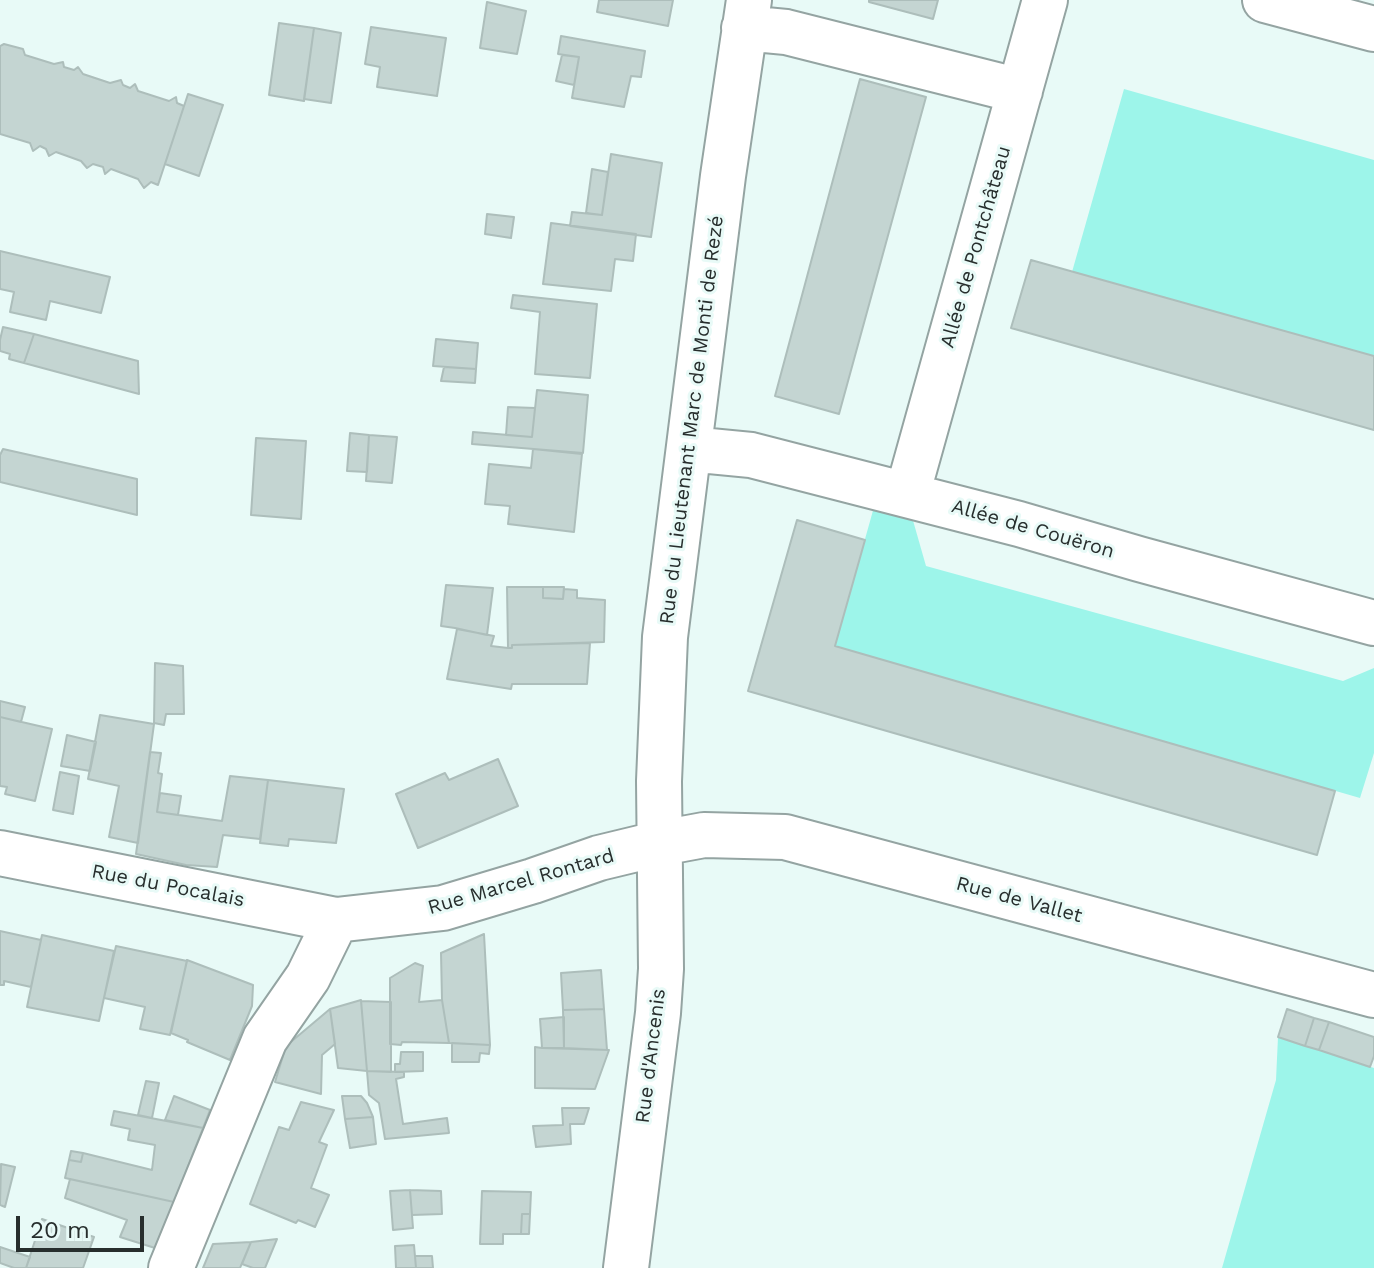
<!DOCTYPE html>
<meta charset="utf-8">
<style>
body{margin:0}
#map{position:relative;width:1374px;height:1268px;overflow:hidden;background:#e8faf7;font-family:"Work Sans",sans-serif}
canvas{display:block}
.scale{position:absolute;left:16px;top:1216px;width:128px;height:36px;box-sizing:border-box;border:4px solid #272e2d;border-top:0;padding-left:10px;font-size:24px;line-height:28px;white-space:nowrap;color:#272e2d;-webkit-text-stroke:6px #e8faf7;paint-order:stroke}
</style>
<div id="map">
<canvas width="1374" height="1268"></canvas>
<div class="scale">20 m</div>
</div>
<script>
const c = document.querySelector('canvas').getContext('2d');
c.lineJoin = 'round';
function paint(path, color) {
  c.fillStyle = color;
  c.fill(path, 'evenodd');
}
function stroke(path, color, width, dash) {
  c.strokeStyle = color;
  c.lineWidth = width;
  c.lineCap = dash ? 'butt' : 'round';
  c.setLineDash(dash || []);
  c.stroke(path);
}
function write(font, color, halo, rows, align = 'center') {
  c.font = font + ' "Work Sans",sans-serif';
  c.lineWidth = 6;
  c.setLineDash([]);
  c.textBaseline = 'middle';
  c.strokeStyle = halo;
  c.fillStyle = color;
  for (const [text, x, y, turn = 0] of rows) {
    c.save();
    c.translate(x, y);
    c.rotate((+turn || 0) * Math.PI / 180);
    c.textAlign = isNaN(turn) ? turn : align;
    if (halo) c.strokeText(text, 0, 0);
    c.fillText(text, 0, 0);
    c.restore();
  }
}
paint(new Path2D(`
 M1124,89l250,71v196l-302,-84z
 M874,507l38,10 14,49 417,115 31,-13v85l-14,45 -525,-152z
 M1278,1037l96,31v200h-152l54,-188z`), '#9df5ea');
const building = new Path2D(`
 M599,0h74l-5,26 -71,-14z
 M869,0h69l-5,19 -64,-17z
 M487,2l39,9 -9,43 -37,-6z
 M279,23l35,5 -10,73 -35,-6z
 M371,27l75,11 -9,58 -60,-9 3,-20 -15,-3z
 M314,28l27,5 -10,70 -27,-4z
 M561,36l84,15 -4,26 -10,-1 -7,31 -52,-9 7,-41 -21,-3z
 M4,44l19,5 2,6 29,9 9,-2 1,5 10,3 4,-3 5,7 27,9 11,-3 2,5 7,3 5,-4 3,7 31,10 7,-4 1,6 7,3 -26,79 -7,-3 -7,6 -6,-9 -27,-10 -6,5 -2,-7 -10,-3 -6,4 -6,-7 -25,-9 -7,4 -3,-7 -6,-3 -7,5 -3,-8 -30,-9v-88z
 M562,55l17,2 -5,28 -18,-4z
 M860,79l66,18 -87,317 -64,-18z
 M188,94l35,11 -24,71 -34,-12z
 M611,154l51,9 -11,74 -81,-11 2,-14 30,3z
 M592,169l16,3 -6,43 -16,-2z
 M487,214l27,3 -3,21 -26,-4z
 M551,223l85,11 -3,27 -18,-2 -4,32 -68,-7z
 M0,251l110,26 -9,36 -51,-12 -4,19 -36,-8 4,-20 -14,-3z
 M1031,260l343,96v74l-363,-102z
 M513,295l84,9 -7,74 -55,-4 5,-62 -29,-4z
 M3,327l31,7 -10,29 -15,-4 1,-5 -10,-3v-11z
 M34,334l104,27 1,33 -115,-31z
 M436,339l42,4 -2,26 -43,-3z
 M444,367l32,2 -1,14 -34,-2z
 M537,390l51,5 -5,58 -111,-9 1,-12 59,5z
 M508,407l27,1 -3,29 -26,-2z
 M350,433l19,2 -2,37 -20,-1z
 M369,435l28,2 -5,46 -26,-2z
 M256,438l50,3 -5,78 -50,-4z
 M3,449l134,30v36l-137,-33v-27z
 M533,449l49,5 -8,78 -66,-8 2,-18 -25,-2 4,-40 42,4z
 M797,520l68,20 -30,106 500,145 -18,64 -569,-164z
 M446,585l47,3 -6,47 -32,-7 -14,-2z
 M507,587h36v11l20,1 1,-10 13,1v8l28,2 -1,42 -92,3v3h-4z
 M543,587h21l-1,12 -20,-1z
 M457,629l37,7 -3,10 17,2h4v-3l78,-2 -3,41h-75l-1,5 -64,-10z
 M155,663l28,3 1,48h-18l-2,11 -10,-2z
 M0,701l25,6 -4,15 -21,-5z
 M100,715l54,9 -16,119 -29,-6 10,-51 -31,-7z
 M0,717l52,12 -17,72 -30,-7 2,-7 -7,-1z
 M67,735l29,7 -6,29 -29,-5z
 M150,752l11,1 -3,20 4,1 -5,38 65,9 8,-45 38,4 -8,59 -37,-4 -6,32 -31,-2 -50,-11z
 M498,759l20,47 -100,42 -22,-54 49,-21 4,7z
 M60,772l19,4 -6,38 -20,-4z
 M268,780l76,9 -8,54 -47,-4 -1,7 -28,-3z
 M160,793l21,3 -3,19 -21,-3z
 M0,931l41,9 -10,47 -27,-6v4h-4z
 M484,934l6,111 -41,-2 -7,-43 -1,-47z
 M42,935l72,16 -15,70 -72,-14z
 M116,946l71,15 -17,74 -30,-6 5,-22 -41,-9z
 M187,960l66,25 -1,21 -22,54 -43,-18 1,-2 -17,-7z
 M415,963l8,3 -4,36 23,-2 7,43 -47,-1 -1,3 -11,-1v-66z
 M601,970l3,39 -41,1 -2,-37z
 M361,1000l6,71 -29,-3 -8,-59z
 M361,1001l30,1v70l-24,-1z
 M330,1009l5,35 -13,11 -1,39 -46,-12 11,-36z
 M604,1009l3,41 -43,-2 -1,-38z
 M1287,1009l27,9 -9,28 -27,-9z
 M564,1017v31h-22l-2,-29z
 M1314,1018l15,4 -10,28 -14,-4z
 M1329,1022l45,15v19l-4,11 -51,-17z
 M452,1043l38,2 -1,9 -9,-1 -1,9h-27z
 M535,1047l7,1 67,2 -14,39 -60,-1z
 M401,1052h22v19l-28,1v-8h5z
 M367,1071l37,1v5l-8,2 7,45 44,-6 2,15 -64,6 -6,-36 -10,-8z
 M146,1081l13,2 -7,35 -14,-3z
 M174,1096l36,14 -7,18 -38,-8z
 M342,1096h19l6,7 6,14 -28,2z
 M301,1102l33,8 -15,32 8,3 -16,43 18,7 -14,32 -17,-7 -2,3 -46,-19 29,-77 10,3z
 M562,1108h27l-5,16h-14l1,20 -35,3 -3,-21 30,-1z
 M114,1111l89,17 -29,74 -109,-24 4,-18 12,2 2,-9 69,17 3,-25 -27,-5 2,-11 -19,-4z
 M373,1117l3,27 -26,4 -5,-29z
 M71,1151l12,2 -2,9 -12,-2z
 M1,1164l14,3 -10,40 -5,-2z
 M70,1179l104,23 -19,46 -35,-11 7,-17 -62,-22z
 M410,1190l31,1 1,23 -30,1z
 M410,1190l3,38 -20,2 -3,-39z
 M482,1191l49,1 -1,22h-8l-1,20h-18v10h-23z
 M522,1214h8l-1,20h-8z
 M42,1219l52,18 -11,31h-57z
 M277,1239l-12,29h-12l-11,-4 9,-22z
 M251,1242l-11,26h-37l10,-24z
 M414,1245l2,23h-20l-1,-22z
 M0,1247l30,10 -4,11h-12l-14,-5z
 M415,1256h17l1,12h-17z`);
paint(building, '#c4d5d2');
stroke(building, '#adbebb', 2);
const minor = new Path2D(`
 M1265,0l109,29
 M744,28l42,4 234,59
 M689,449l62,6 268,69 120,35 235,64
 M907,495l138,-495
 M0,853l336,67 107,-12 90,-27 66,-23 62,-15 43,-8 81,2 589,158
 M171,1268l94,-229 43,-62 28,-57
 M626,1268l32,-255 3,-44 -2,-188 6,-144 58,-461 26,-176`);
stroke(minor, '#94a4a2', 48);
stroke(minor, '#fff', 44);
write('20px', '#272e2d', '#e8faf7', [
 ["Allée de Pontchâteau",976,247,-74],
 ["Rue du Lieutenant Marc de Monti de Rezé",692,420,-83],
 ["Allée de Couëron",1033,529,16],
 ["Rue Marcel Rontard",521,882,-16],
 ["Rue du Pocalais",168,886,11],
 ["Rue de Vallet",1019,900,15],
 ["Rue d'Ancenis",651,1056,-83]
]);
</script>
